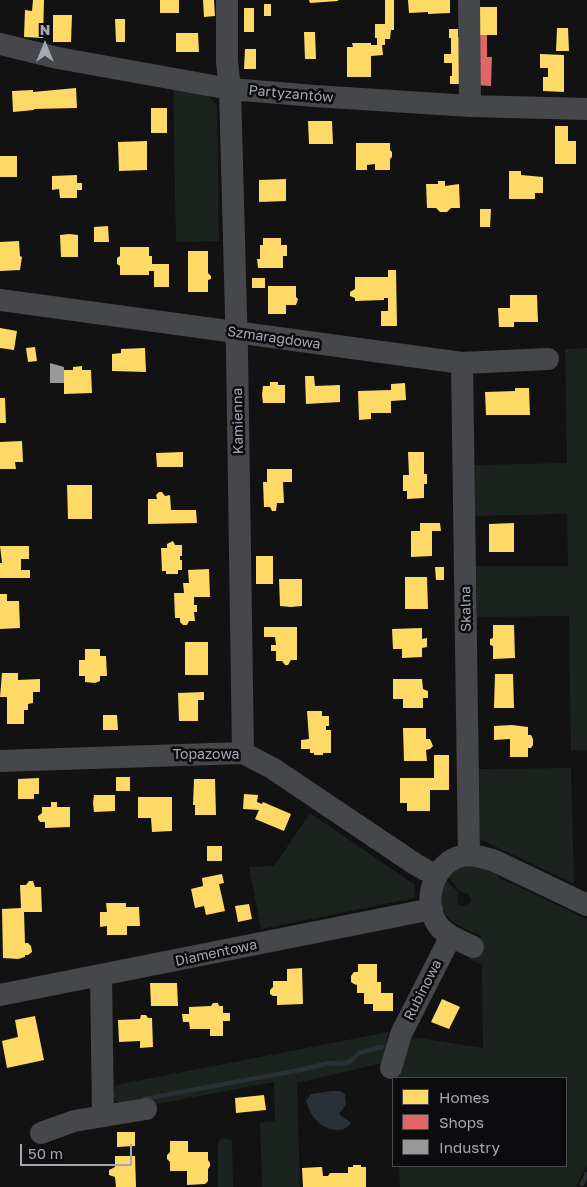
<!DOCTYPE html>
<meta charset="utf-8">
<style>
body{margin:0}
#map{position:relative;width:587px;height:1187px;overflow:hidden;background:#121212;font-family:"Golos Text",sans-serif}
canvas{display:block}
.legend{position:absolute;left:392px;top:1077px;width:175px;height:90px;box-sizing:border-box;background:#0c0c0e;border:1px solid #494a50;margin:0;padding:6px 9px;list-style:none;font-size:15px;color:#a4a8b2}
.legend li{display:flex;align-items:center;gap:10px;height:25px}
.legend b{width:25px;border:1px solid #494a50}
.north{position:absolute;left:20px;top:20px;width:50px;height:50px;-webkit-text-stroke:4px #0c0c0e;paint-order:stroke;rotate:0deg;font-size:14px;font-weight:700;line-height:20px;text-align:center;color:#a4a8b2}
.north::after{content:'';display:block;margin:auto;width:18px;height:22px;background:#a4a8b2;clip-path:polygon(50% 0,100% 100%,50% 72%,0 100%)}
.scale{position:absolute;left:20px;top:1144px;width:112px;height:22px;box-sizing:border-box;border:2px solid #a4a8b2;border-top:0;padding-left:6px;font-size:15px;line-height:18px;white-space:nowrap;color:#a4a8b2;-webkit-text-stroke:4px #0c0c0e;paint-order:stroke}
</style>
<div id="map">
<canvas width="587" height="1187"></canvas>
<ul class="legend">
<li><b style="height:14px;background:#ffd966"></b>Homes</li>
<li><b style="height:14px;background:#e06666"></b>Shops</li>
<li><b style="height:14px;background:#999"></b>Industry</li>
</ul>
<div class="north">N</div>
<div class="scale">50 m</div>
</div>
<script>
const c = document.querySelector('canvas').getContext('2d');
c.lineJoin = 'round';
function paint(path, color) {
  c.fillStyle = color;
  c.fill(path, 'evenodd');
}
function stroke(path, color, width, dash) {
  c.strokeStyle = color;
  c.lineWidth = width;
  c.lineCap = dash ? 'butt' : 'round';
  c.setLineDash(dash || []);
  c.stroke(path);
}
function write(font, color, halo, rows, align = 'center') {
  c.font = font + ' "Golos Text",sans-serif';
  c.lineWidth = 5;
  c.setLineDash([]);
  c.textBaseline = 'middle';
  c.strokeStyle = halo;
  c.fillStyle = color;
  for (const [text, x, y, turn = 0] of rows) {
    c.save();
    c.translate(x, y);
    c.rotate((+turn || 0) * Math.PI / 180);
    c.textAlign = isNaN(turn) ? turn : align;
    if (halo) c.strokeText(text, 0, 0);
    c.fillText(text, 0, 0);
    c.restore();
  }
}
paint(new Path2D(`
 M173,86l33,7 11,13 2,135 -43,1z
 M587,348v402h-16l-2,-134 -92,1 -1,-51h92l-1,-52 -92,2v-51l92,-2 -2,-114z
 M571,768l3,116 -94,-45 -1,-70z
 M310,813l105,72 -1,13 -153,31 -12,-62 25,-1z
 M470,865l30,7 -2,5 89,42v245l-11,23h-176l-1,-21h167v-88h-168v-10l9,-29 12,-1 64,10 -1,-83 -13,-6 12,-23c-29,-13 -49,-19 -35,-56l13,13 -2,9 4,4h3l6,-3 1,-4 -2,-5 -8,-2 -13,-15 4,-6z
 M388,1032l-2,30 -89,21 3,104h-38l-2,-64 15,-2 -1,-39 -127,24 -24,1 -7,-6 -3,-5 3,-11z
 M222,1138l10,2 1,47h-15v-45z`), '#1c221d');
paint(new Path2D(`
 M332,1091h8l5,3 1,10 -7,10 12,9c-9,13 -28,6 -36,-4 -4,-5 -7,-12 -9,-18l5,-7z`), '#2a3036');
paint(new Path2D(`
 M33,0h11l-1,38 -19,-1 1,-27 7,1z
 M160,0h19v13h-19z
 M203,0h11l1,16 -11,1z
 M309,0h29v1l-28,2z
 M385,0h9v30h-3l-1,9h-5v6h-3l1,10 -12,1v21h-24v-30h6l-1,-4h19v2h6v-7h-2v-14h10z
 M408,0h42v13l-22,1v-2l-19,1z
 M264,4h7v12h-7z
 M473,7h24v28h-25z
 M244,8h10v24h-10z
 M53,15h19l-1,27h-18z
 M115,19h10v23h-9z
 M557,28h11l1,23h-13z
 M449,29h9v8h7l-6,47h-9v-8h2v-13h-8v-9h7v-16h-2z
 M304,32h11l1,27h-11z
 M176,33h22l1,19h-23z
 M245,49h11v20h-12z
 M540,54l24,1v37l-21,-1v-14h5v-9h-8z
 M76,88l1,20 -43,1v1l-21,2 -1,-21 21,-1v2z
 M151,108h16v25h-16z
 M308,121h24l1,23h-24z
 M555,126h13v15h8v23h-21z
 M147,141v29l-28,1 -1,-29z
 M356,143h34v7l2,2v5l-2,2v11h-15v-6l-8,1v5h-11z
 M0,156h17v21h-17z
 M509,171h12v4l22,2v16h-8v6h-26z
 M77,175v8h5v7h-5v8h-17l-1,-9 -7,1v-14z
 M286,179v22l-27,1v-22z
 M438,181h7v5l14,-2 1,24h-9l-4,4h-7l-4,-4h-9l-1,-24h12z
 M480,209h11l-1,18h-10z
 M108,226l1,16h-15v-15z
 M69,234l9,1v22h-17l-1,-22z
 M263,238h18v7h6v11h-4v12h-25l-1,-9h3v-14h3z
 M19,241l1,15 2,1 -2,13 -20,1v-29z
 M120,247h29v9h3v8h17v23h-15v-16h-5v4h-29v-9l-3,-2v-6l3,-2z
 M188,251h20v22l3,3v3l-3,1v12h-20z
 M388,270h8l1,56h-16v-15h7v-13h-4v2l-29,1v-3l-5,-2v-4l5,-3v-12h33z
 M252,278h13v10h-13z
 M268,286h28v11l2,2 -2,6h-10v9h-18z
 M510,295h27l1,27h-24v5h-15l-1,-19h12z
 M0,328l17,3 -3,19 -14,-2z
 M35,347l2,14 -9,1 -2,-14z
 M145,348l1,24 -34,-1v-17l9,-1v-4z
 M82,366v4h9l1,23 -28,1v-24h9v-3z
 M305,376h9l1,10 25,-1v17l-34,2z
 M270,382h8v3h7v18h-22l-1,-8 1,-9h7z
 M405,383l1,17 -15,1v12h-20v6l-12,1 -1,-29 33,-1v-6z
 M515,388h14l1,27h-44l-1,-23 30,-1z
 M0,398h5l1,25h-6z
 M22,441l1,21h-8l1,7h-16v-27z
 M183,452v15h-26l-1,-14z
 M408,452h16v22h3v10h-3v14l-17,1v-8h-4v-16h6z
 M267,469h25v13h-9l1,21h-7l-1,8h-4l-2,-4h-6l-1,-25h4z
 M67,485h25v34h-24z
 M159,492h3l3,4 5,-1 1,15h25l1,13 -49,1v-25h9l-1,-4z
 M420,523h20l1,8h-9v25l-21,1v-26h9z
 M514,523v29h-25v-28z
 M173,541l2,4h7v11h-2v4h2v10h-4v4h-12v-3h-4l-1,-23h6v-4z
 M0,546h29v13h-8v11h9v8h-30v-15h2z
 M256,556h17v28h-17z
 M435,567h9v13h-8z
 M209,569l1,28h-16v8h3v7h-3l1,9h-6l-2,4h-4l-3,-3v-4h-5l-1,-25h10l-1,-10h6l-1,-13z
 M405,577h22l1,32h-23z
 M279,579h23v27l-11,1 -11,-1z
 M0,594h7v7h12l1,27 -20,1z
 M493,625h21l1,33 -22,1v-13l-3,-1v-6l3,-1z
 M264,627h33v33h-6l-3,5h-3l-3,-4h-6v-10h-5v-6h5l-1,-8h-11z
 M422,628v11l5,-1v9l-5,1v9l-20,1v-9h-9l-1,-20z
 M185,642h23v33h-23z
 M85,649h15v7h6l1,20h-7v5l-5,2 -10,-1v-6h-6v-16h6z
 M2,673h16v7l22,-1v13h-7v11l-5,1v6h-4v14h-17v-27h-7z
 M495,674h18l1,34h-20z
 M393,679h29l1,10 5,2v7h-5v10h-20v-9h-10z
 M204,692v8h-6v21h-19l-1,-28z
 M307,711h15v5h7v10h-3v4h5v23h-8v2h-9v-2h-4v-4h-9v-9l8,-1z
 M103,715h14l1,15h-15z
 M512,725l16,2v8h3l2,4v6l-2,3h-3v9h-18v-18l-16,1v-14z
 M403,728h23v11h4l3,7 -3,3 -4,1 1,11h-23z
 M434,755h15v35h-19v21h-23v-8h-7v-25h34z
 M116,777h14v14h-14z
 M39,778v16h-5v5h-16v-20z
 M194,779h21l1,36h-21v-10h-2z
 M244,794l14,1 -1,7 5,2 1,-2 28,12 -7,17 -29,-12 4,-9 -16,-1z
 M94,795h21v16l-21,1 -1,-9z
 M138,797h34v34l-20,1 -1,-14h-13z
 M51,802h6v5h13v20l-25,1v-6h-5l-2,-3v-3l4,-3v-6h9z
 M207,846h15v15h-15z
 M222,874l2,9 -5,1 6,27 -19,4 -2,-9 -9,2 -4,-19 12,-3 -1,-8z
 M29,881h4l2,6h6l1,25h-18l1,31h3l3,3 1,6 -4,3h-3v2l-7,2 -15,-1 -1,-49 19,-1 -1,-23h6z
 M106,903h20v4h13l1,19h-13v9h-20v-9l-7,1v-15h7z
 M249,904l3,15 -14,3 -3,-16z
 M358,964h19v18h4v11h12v18h-20v-7h-9v-11h-7v-8l-3,-1 -3,-2v-6l3,-4h4z
 M302,968l1,36 -26,1v-9h-4l-3,-2v-4l3,-3v-6h14v-12z
 M150,983h27l1,23h-27z
 M442,999l18,8 -11,22 -18,-7z
 M213,1003h5l1,3h4v7h7v8h-7v15h-13v-7h-20l-1,-7h-6l-1,-8h7v-7l22,-1z
 M141,1015h5l2,3h4l1,29 -13,1v-7l-21,1 -1,-22 22,-1z
 M35,1016l9,44 -37,8 -5,-27 16,-4 -3,-17z
 M264,1095l2,15 -30,3 -1,-15z
 M117,1132h18v14l-18,1z
 M170,1141h18v11h20v8l2,3v3l-2,3v12l-3,3 -18,1v-14h-17v-9l-3,-3v-4l3,-3z
 M115,1156h20l1,31h-20l-1,-10 -6,-2v-5l6,-3z
 M353,1165h8v2h5v20h-63l-1,-19 18,-1h2l1,9h5l2,-3h18v-6h5z`), '#ffd966');
paint(new Path2D(`
 M475,35h12v22h5l-1,29 -16,-1z`), '#e06666');
paint(new Path2D(`
 M50,363l14,4v16h-14z`), '#999');
stroke(new Path2D(`
 M144,1099l156,-29 29,-7 13,1 7,-2 10,-9 23,-6
 M582,1184l5,-10`), '#2a3036', 4.5);
stroke(new Path2D(`
 M227,0v61l3,28 7,263 6,401
 M469,0l1,106
 M0,44l58,14 172,31 85,7 155,10 117,3
 M0,300l462,63 86,-4
 M462,363l7,492
 M0,761l243,-8 29,15 143,96 21,12
 M473,947c-12,-6 -30,-12 -37,-25 -14,-23 -1,-60 26,-66 11,-3 23,2 33,5l92,44
 M101,976l2,139
 M0,995l432,-86
 M391,1068l10,-34 50,-98
 M41,1133l33,-12 72,-12`), '#46474b', 22);
write('14px', '#a4a8b2', '#0c0c0e', [
 ["Partyzantów",291,94,5],
 ["Szmaragdowa",274,338,8],
 ["Kamienna",238,421,-91],
 ["Skalna",466,609,-91],
 ["Topazowa",206,755],
 ["Diamentowa",216,953,-12],
 ["Rubinowa",423,990,-63]
]);
</script>
